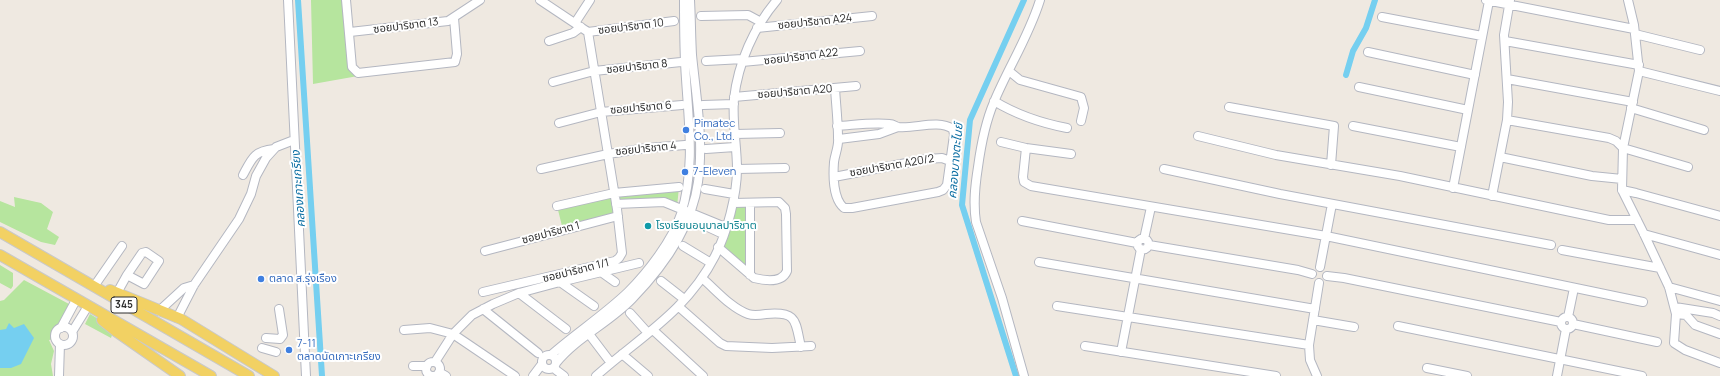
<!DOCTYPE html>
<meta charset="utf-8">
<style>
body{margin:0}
canvas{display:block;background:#efe9e1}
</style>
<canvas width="1720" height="376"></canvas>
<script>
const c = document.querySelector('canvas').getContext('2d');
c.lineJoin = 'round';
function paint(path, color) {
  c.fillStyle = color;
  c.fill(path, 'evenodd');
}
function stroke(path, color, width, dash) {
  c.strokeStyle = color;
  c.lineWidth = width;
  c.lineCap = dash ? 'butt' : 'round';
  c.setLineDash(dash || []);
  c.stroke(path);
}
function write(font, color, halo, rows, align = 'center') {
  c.font = font + ' Manrope,"Noto Sans Thai",sans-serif';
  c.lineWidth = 4;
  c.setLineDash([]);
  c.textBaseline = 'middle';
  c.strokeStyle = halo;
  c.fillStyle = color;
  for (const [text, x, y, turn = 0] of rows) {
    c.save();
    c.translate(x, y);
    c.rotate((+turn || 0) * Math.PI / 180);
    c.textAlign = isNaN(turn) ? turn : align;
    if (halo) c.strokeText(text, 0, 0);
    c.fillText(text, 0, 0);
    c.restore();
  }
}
paint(new Path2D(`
 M311,0h36l3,32 8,44 -45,8z
 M679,187l-2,20 -13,-5 -48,2 2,12 -55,14 -6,-24z
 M14,197l27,6 12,9 -6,17 12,8 -4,8 -14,-3 -41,-20v-21l15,6z
 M733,203l17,1v71l-32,-28z
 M0,265l13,8v13l-2,3 -11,-6z
 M24,280l45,24 -9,21 -5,6 -1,8 -5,1 5,11 -3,13 2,12h-53v-75l4,-1z
 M90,314l10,6 13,12 -2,6 -26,-14z`), '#b6e59e');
paint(new Path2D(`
 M9,323l5,5 10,-4 10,14 -13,26 -10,4h-11v-38l6,-1z`), '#75cff0');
stroke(new Path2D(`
 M298,0l24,376
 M1346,75l7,-24 13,-23 9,-28
 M1016,376l-54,-171 8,-85 54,-120`), '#75cff0', 6);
const minor = new Path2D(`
 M288,0l18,376
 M346,0l6,67 6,6 97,-11 2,-8 -3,-36
 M1486,0l148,29
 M1628,0l6,25 5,46 -16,77 65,19
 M701,16l47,-1 13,7
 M1382,17l100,19
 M575,23l15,-23
 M757,28l115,-12
 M350,32l98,-11 32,-21
 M588,32l86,-11
 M1635,34l65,16
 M549,41l24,-8 8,-6
 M1505,41l134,24
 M1368,52l107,23
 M706,61l37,-2
 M742,62l118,-11
 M1009,71l11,9 61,17 3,11 -3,13
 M1639,71l81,20
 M1507,79l126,23
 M553,82l41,-11 87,-9
 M1359,87l109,23
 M835,88c1,17 3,33 3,50 1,8 -3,16 -4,24 -1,13 -1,37 10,46h8l86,-16 5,-2 4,-5 7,-50 -1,-6c-16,-10 -37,0 -55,-2 -3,-1 -5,-3 -8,-3 -17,-2 -36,1 -53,2
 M734,97l122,-11
 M994,101c23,14 47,22 73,27
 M703,105l31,-1
 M1229,107l105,19 -3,39
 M1631,108l73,22
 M1507,120l102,18 7,3 7,7 -1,42 22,44 25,53 7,27 -2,29 11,7 35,13
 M559,123l42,-11 81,-7
 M1353,126l108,21
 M735,134l45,-1
 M1198,136l78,19 124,21 209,44h28
 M839,139l40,-5 19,-7
 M1001,142l25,6 45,6
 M1026,148l-3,29 1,5 7,4 295,50 317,66
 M706,149l29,-2
 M1500,157l92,19 30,3
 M541,169l67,-15 39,-6 38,-3
 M737,169l48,-1
 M1164,169l116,25 271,51
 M243,175c9,-17 11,-24 31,-26
 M834,177l93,-18 15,-1 8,3
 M1453,188l36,-187
 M705,189l29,5
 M1622,190l14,3 84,23
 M1492,196l15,-76 1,-18 -4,-67 6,-35
 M616,204l48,-2 61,25
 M750,204v71
 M557,206l57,-13 65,-6
 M684,216l39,18
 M1022,221l115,22
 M1644,234l76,21
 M1137.5 244a5.5 5.5 0 1 1 11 0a5.5 5.5 0 1 1-11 0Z
 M1144,239l7,-32
 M1149,245l149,25 14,4
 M683,246l28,17
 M718,247l36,31c12,3 28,5 33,-7l-1,-57 -1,-6 -6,-6 -46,1
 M1562,250l98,18
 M485,251l133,-35
 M1039,262l276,47
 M1320,267l12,-63
 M601,272l14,10
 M1327,276l17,2 217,44
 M702,278c14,12 29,30 46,36 6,2 12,1 18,0 32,-3 29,7 35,33
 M661,281l23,18
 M560,282l34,24
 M95,285l27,-39
 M1669,287l51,14
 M483,292l132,-31 4,-3 3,-5 -5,-44 -29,-177 -48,-32
 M117,293l10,-18 15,-22 4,-1 13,9 -15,23 -17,-9
 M519,293l47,36
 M1057,306l252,39
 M679,307l41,36 6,3 46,2 39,-2
 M1675,307l38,6 7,3
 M483,309l55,44
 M159,311l25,-23 10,-3
 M630,313l18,20
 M1676,314l10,1 9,10 25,9
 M1568,317l6,-29
 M1561 323a6 6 0 1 1 12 0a6 6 0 1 1-12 0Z
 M177,318l17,-33 45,-66 12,-25 5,-18 10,-18 10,-11 18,-7
 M1313,320l41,7
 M1573,324l84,18
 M1398,326l244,50
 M55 336a9 9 0 1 1 18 0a9 9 0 1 1-18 0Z
 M61,328l15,-28
 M404,330l26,-2 23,6 62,42
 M653,330l50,46
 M72,332l16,-26
 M589,334l22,29
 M266,338l14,1 3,-4 -4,-26
 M1085,346l191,30
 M262,348l14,4
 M1121,352l20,-103
 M622,354l26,22
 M542 362a7 7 0 1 1 14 0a7 7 0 1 1-14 0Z
 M551,355c25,-22 53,-40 77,-63 20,-20 44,-51 53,-78 14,-44 8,-89 5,-135 -2,-26 -2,-53 -2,-79
 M435,362l18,-28 19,-19 21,-11 26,-11 41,-11 79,-19
 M426 369a7 7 0 1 1 14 0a7 7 0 1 1-14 0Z
 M556,363c21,-26 53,-40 76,-64 32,-33 60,-72 66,-117 6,-42 -2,-86 -6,-127 -1,-18 -1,-37 -2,-55
 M413,366h14
 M1427,368l40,8
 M556,370l8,6
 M439,372l7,4
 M59,376l1,-32
 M533,376l9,-12
 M596,376c44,-39 91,-65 119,-120 12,-23 22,-61 22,-87 0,-23 -5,-47 -3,-70 4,-36 20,-72 43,-99
 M1024,376l-22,-78 -26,-76c-3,-19 -1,-36 2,-55 3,-22 7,-44 16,-65 14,-34 35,-66 46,-102
 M1317,376l-7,-16 -1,-15 10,-62
 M1557,376l9,-47`);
const major = new Path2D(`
 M0,232l249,144
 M0,255l211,121
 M110,290l71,29 93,57
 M102,320l15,12 63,44`);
stroke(minor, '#b4b7c1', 10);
stroke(major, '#c9c9c9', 12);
stroke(minor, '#fff', 8);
stroke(major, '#f2d163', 10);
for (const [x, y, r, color] of [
 [686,130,4,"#3f7fe0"],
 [685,172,4,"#3f7fe0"],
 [648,226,4,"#0f9aa8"],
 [261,279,4,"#3f7fe0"],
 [289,350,4,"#3f7fe0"]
]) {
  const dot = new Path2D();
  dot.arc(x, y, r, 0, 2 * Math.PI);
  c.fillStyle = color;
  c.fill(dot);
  stroke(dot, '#fff', 1.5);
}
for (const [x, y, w] of [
 [124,305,26]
]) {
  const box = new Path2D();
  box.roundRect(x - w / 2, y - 8, w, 16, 3);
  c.fillStyle = '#fff';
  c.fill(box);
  stroke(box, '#2e2e2e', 1);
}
write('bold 10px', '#2e2e2e', null, [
 ["345",124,305]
]);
write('11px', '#2e2e2e', '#fff', [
 ["ซอยปาริชาต A24",815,22,-6],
 ["ซอยปาริชาต 13",406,26,-7],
 ["ซอยปาริชาต 10",631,27,-7],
 ["ซอยปาริชาต A22",801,57,-7],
 ["ซอยปาริชาต 8",637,67,-6],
 ["ซอยปาริชาต A20",795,92,-5],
 ["ซอยปาริชาต 6",641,108,-5],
 ["ซอยปาริชาต 4",646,149,-6],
 ["ซอยปาริชาต A20/2",892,166,-10],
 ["ซอยปาริชาต 1",551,233,-15],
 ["ซอยปาริชาต 1/1",576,271,-14]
]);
write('11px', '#366cbe', '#fff', [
 ["Pimatec",694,124],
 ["Co., Ltd.",694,137],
 ["7-Eleven",693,172],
 ["ตลาด ส.รุ่งเรือง",269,279],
 ["7-11",297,344],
 ["ตลาดนัดเกาะเกรียง",297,357]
], 'left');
write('11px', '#0d838f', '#fff', [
 ["โรงเรียนอนุบาลปาริชาต",656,226]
], 'left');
write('italic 12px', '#0d6fa3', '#fff', [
 ["คลองบางตะไนย์",956,161,-85],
 ["คลองเกาะเกรียง",299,189,-94]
]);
</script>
